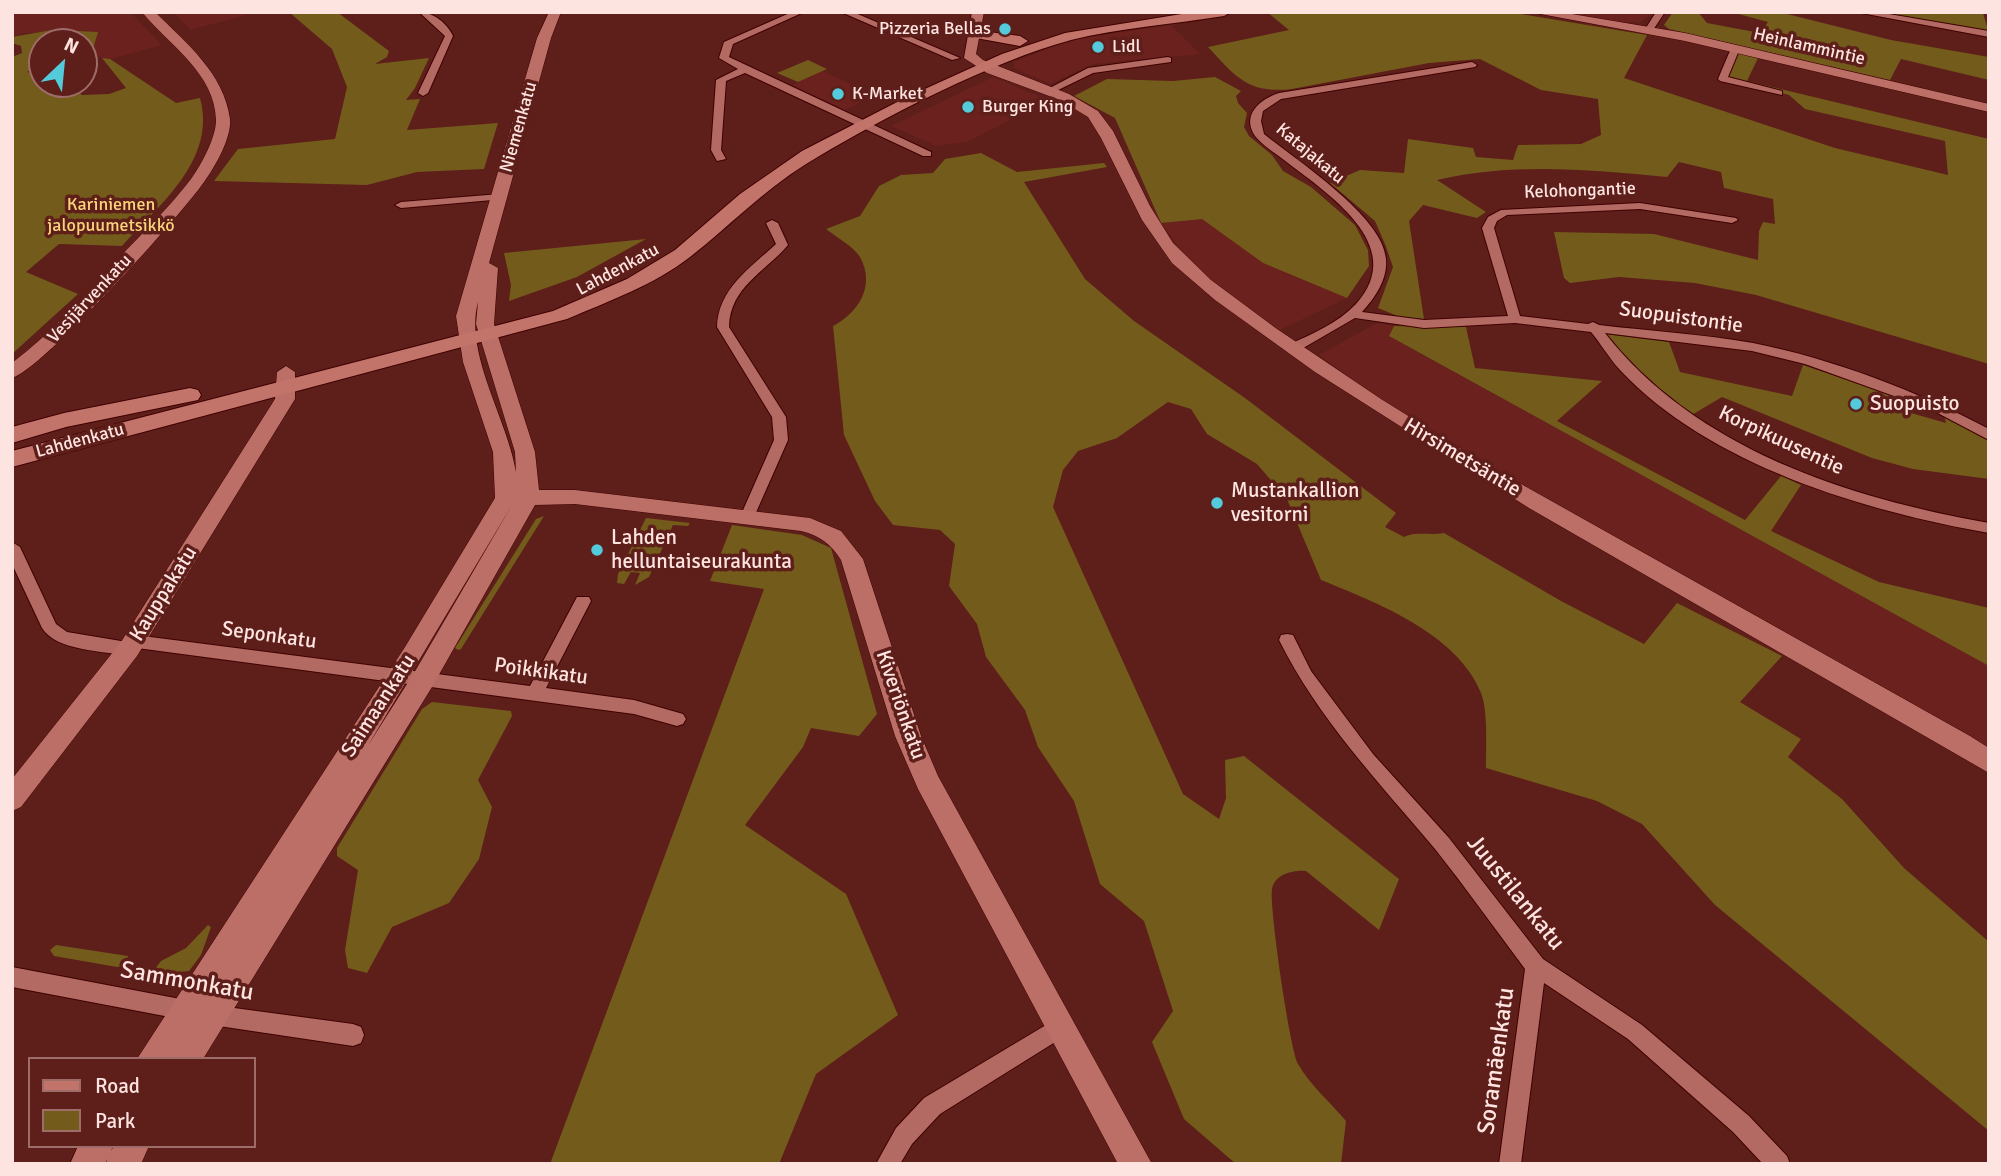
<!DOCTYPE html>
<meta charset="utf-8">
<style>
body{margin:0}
#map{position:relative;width:2001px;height:1176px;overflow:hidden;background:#5e1e1a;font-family:Signika,sans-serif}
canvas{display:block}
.frame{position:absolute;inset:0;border:14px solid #fee4e1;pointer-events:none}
.legend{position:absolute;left:28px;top:1057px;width:228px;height:91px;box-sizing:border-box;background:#5e1e1a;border:2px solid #9e6d6a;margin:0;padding:9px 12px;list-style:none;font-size:21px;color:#fee4e1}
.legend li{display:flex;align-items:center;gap:14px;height:35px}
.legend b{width:35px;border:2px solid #9e6d6a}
.north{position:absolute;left:28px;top:28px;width:70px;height:70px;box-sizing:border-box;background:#5e1e1a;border:2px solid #9e6d6a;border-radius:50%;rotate:26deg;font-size:19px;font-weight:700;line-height:28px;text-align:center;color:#fee4e1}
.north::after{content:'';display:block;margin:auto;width:24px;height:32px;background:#53cbda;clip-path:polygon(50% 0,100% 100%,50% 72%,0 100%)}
</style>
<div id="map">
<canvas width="2001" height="1176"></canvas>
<div class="frame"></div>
<ul class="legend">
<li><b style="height:9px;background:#c3746a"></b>Road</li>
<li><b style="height:19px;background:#735b1b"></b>Park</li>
</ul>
<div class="north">N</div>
</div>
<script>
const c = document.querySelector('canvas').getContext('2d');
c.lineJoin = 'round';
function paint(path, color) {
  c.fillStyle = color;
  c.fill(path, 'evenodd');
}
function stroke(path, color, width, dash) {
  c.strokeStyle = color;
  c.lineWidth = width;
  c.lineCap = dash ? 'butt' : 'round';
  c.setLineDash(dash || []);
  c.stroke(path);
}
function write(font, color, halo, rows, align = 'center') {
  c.font = font + ' Signika,sans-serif';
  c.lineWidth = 7;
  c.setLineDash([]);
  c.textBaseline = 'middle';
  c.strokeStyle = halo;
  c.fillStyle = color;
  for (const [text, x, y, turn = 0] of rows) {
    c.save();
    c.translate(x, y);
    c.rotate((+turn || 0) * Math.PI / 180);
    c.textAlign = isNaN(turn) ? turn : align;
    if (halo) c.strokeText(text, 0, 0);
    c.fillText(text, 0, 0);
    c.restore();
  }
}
paint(new Path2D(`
 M12,12h118l32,33 -52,14 -8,-1 -10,-6 5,-20 -73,1 -12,4z
 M174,12h84l-68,18z
 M1557,12h97l-13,10h-19z
 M1171,25l29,29 -107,10 -43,20 -36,-16v-6l58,-23z
 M822,71l53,24 -30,15 -53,-25z
 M993,77l48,20 -30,18 5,2 -49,25 -31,4 -45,-20z
 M1201,218l62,45 84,35 -67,32 -62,-44 -34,-32 -23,-31z
 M1377,323l17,3 -4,11 599,329v82l-572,-322 -98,-71z`), '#6b221e');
paint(new Path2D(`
 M289,12h48l52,39 -2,6 -12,7 54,-6 -14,30 -9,12 14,-1 -13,31 91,-7 -14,46 -67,3 -50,13 -153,-4 24,-32 97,-10 12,-52 -15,-38z
 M1267,12h242l138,23 -23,43 211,70 113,27 -3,-34 -140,-32 -16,-14 -61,-17 9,-25 21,5 -11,23 242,58v225l-233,-69 -61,-12 -76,-6 -49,6 -6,-5 -10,-46 100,2 104,26 1,-29 4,-9 12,2 -2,-25 -49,-11 -3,-16 -42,-10 -12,15c-77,-7 -153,-15 -230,3l49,32 -9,6 -54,-13 -14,16 15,98 -24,-2 -22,-9 15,-41 -8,-23 -10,-23 -45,-38 30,-13 44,3 4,-34 65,9 3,9 37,3 5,-15 63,-1 20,-9 -3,-36 -57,-9 -61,-31 -51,4 -137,26c-44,5 -56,-12 -84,-42l81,-17z
 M1673,12h25l9,11 53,10 8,-11 -37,-10h48l112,28 98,17v23l-88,-21 -11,21 -221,-51 -5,-4z
 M1889,12h100l-6,1 6,20 -99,-16z
 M52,30l46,2 -6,20 -8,2v-12h-42v22l-15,8 15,3v9h29l11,11 27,-1 17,-6 -24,-30 8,1 66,44 24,-5c17,62 -41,107 -78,148l-63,-2 -33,28 52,22 -66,60v-297l10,-4 -1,-7 -9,-3v-6z
 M808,60l19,9 -29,13 -21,-9z
 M1215,77l26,14 -5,5 2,7 9,10 -3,14 5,9 23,19 11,16 28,16 44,38 13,25 1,16 -22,32 -84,-35 -61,-44 -41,4 -46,-105 -41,-22 33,-17 66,2z
 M981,153l36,19 87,-9 3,4 -83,15 61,97 49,42 111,77 151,115 -11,14 19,10c13,-6 25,-1 40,-4l117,68 83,43 33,-41 105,53 -42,46 61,37 -13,18 54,42 62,69 85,74v189l-274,-226 -73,-81 -45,-23 -111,-33c0,-19 2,-58 -5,-75 -24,-60 -106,-91 -160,-113l-34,-81 -30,-35 -50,-30 -16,-25 -23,-7 -51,36 -39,13 -15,19 -10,37 130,287 36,25 7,-21 -1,-38 19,-4 155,123 -20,51 -73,-59c-13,-1 -31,3 -34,18 -3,18 18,160 26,175 12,21 33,39 48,57l-5,43h-105l-52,-45 -32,-77 21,-31 -29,-90 -44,-37 -26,-83 -36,-54 -13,-37 -39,-53 -9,-33 -28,-38 6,-42 -15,-14 -47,-5 -18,-24 -31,-66 -11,-109c25,-13 43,-40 27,-69 -6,-10 -24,-20 -34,-28l34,-13 19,-30 22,-11 32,-2 12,-14z
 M646,239l-69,38 -68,24 2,-16 -7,-32z
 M1394,326l72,1 9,41 127,13 -45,40 188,99 36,-44 20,9 -30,46 108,51 110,26v58l-600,-330z
 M1605,334l64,8 11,30 112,24 11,-31 118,40 -1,5 -8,-3 -1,6 35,10 -2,-8 45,23v41l-76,-10 -41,-11 -150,-61 -32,19 -28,-21z
 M544,516l-83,133 -3,1 -3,-2 81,-129z
 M646,518l44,5 -2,3 -15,-1 -24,52 -14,8 5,-12 -9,-1 -7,12 -7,-1 1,-9z
 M732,525l70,10 29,13 46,166 -18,22 -48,-8 -8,19 -58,78 101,69 52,121 -82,59 -37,90h-229l214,-575 -54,-8z
 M432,702l79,9 1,5 -34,64 14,27 -13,52 -30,44 -57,24 -25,46 -19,-5 -3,-18 13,-80 -21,-14v-8l85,-139z
 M208,925l3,2 -10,28 -12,16 -30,3 -5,-4 7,-9 25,-13z
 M56,945l72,11 1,5 -4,5 -8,1 -63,-11 -4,-6z`), '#735b1b');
const street = new Path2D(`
 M419,12c14,0 28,11 34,24l-25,57 -5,3 -5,-3 27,-57z
 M792,12h12l-71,32 -4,13 202,95v4h-8l-178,-83 -19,8 -5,69 5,9 -9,2 -6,-11 5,-70 22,-11 -19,-11 5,-16z
 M841,12h12l107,46 -8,2z
 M1656,12h9l-14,21h-6l-1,-2z
 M1856,12h21l112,19v6z
 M1732,46l8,2 -12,29 54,14v4l-62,-14 -2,-2z
 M1168,57l3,1v4l-78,11 -41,20 -8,-2 44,-23z
 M1472,62l5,3 -2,2 -194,32 -18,12 -2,10 3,13c32,26 119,82 122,125 2,20 -11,39 -24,53l62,8 84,-4 -26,-88 6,-11 13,-7 139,-7 96,15 2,2 -6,3 -92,-14 -133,6 -10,6 -3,7 26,88 68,8 5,-2 6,3c51,6 104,9 154,18 80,16 164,48 236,86v11l-59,-31 -125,-45 -53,-13 -147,-18c91,116 243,165 384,190v10c-125,-22 -280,-68 -369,-163 -11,-12 -19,-26 -29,-38l-76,-9 -91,5 -69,-10 -57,33h-10v-6c24,-11 50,-22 68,-41 54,-59 -31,-112 -72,-144 -9,-7 -22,-15 -29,-24 -14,-21 5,-37 24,-43z
 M500,194l4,1v4l-103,9 -6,-3 6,-3z
 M772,220l6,3 10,22c-23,27 -58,42 -59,82l57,90 2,23 -34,77 -7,5 -7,-5 34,-77 -2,-23 -55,-90c1,-38 33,-59 59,-83l-10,-21z
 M12,542l8,5 36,77 11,8 60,10 2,-6 6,-1 395,51 47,-89h12l2,4 -45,87 88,12 49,14 3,5 -3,5 -6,2 -43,-12 -497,-66 -2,6 -6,2c-25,-5 -73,-5 -87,-28l-30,-64z
 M1287,634l6,1 18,36 62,83 76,84 94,121 99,66 107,91 38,40 3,8h-27l-30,-32 -105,-93 -84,-56 -23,181h-22l26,-195c-30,-40 -59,-81 -90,-120 -57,-68 -116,-129 -156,-209l2,-5z
 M12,967l200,38 141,19 8,3 3,8 -3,8 -8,3 -141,-21 -200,-38z
 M1061,1016l7,4 4,7 -4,7 -128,80 -28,30 -12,20h-24l20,-36 28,-30z`);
const secondary = new Path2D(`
 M142,12h13c31,31 69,61 75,107 2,18 -15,48 -26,63 -22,32 -162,188 -192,196v-15c40,-30 73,-69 107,-105 24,-26 51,-51 72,-79 10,-14 25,-41 25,-59 -1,-47 -47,-75 -74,-108z
 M549,12h12l-10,26 -62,225 9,5 -4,56 41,128 4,38h36l235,28 31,13 22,28 58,177 17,40 214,388h-34l-200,-375 -23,-53 -54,-176c-10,-16 -22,-25 -40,-29l-226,-27 -40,1 -103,182 -229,372h-66l268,-412 90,-149 -2,-46 -30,-90 -7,-46 81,-278zM478,302l-2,22 39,128 1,20c-8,-52 -52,-118 -38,-170zM512,505l-98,168 -47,74z
 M972,12h12l-8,42 7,6 86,34 29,17 15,20 37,75 23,37 38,37 66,49 104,70 108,67 481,270 19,12v25l-460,-265 -214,-136 -100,-72 -43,-37 -30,-43 -41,-82 -13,-21 -28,-17 -73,-27 -23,-15z
 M1530,12h30l125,21 304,71v8l-304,-71z
 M286,366l9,6v27l-158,257 -116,151 -9,4v-32l109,-137 154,-243 2,-27z
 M78,1146h35l-2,5 3,-5h35l-8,18h-35l1,-5 -2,5h-35z`);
const primary = new Path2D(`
 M1194,12h37l-7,4c-50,8 -104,12 -153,24 -80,22 -183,75 -255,118 -47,27 -84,66 -126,99 -36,28 -81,44 -123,62l-555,148v-16l541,-140 74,-32 48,-29 65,-56 62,-43 103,-53 97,-44 63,-21z
 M981,31l39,5 8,5 -8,5 -44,-8v-6z
 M190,388l8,2 3,5 -3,5 -132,27 -54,16v-16l52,-14z`);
stroke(street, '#400002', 2);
stroke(secondary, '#400002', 1);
stroke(primary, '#400002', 2);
paint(street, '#b36a62');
paint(secondary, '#bb6f66');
paint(primary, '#c3746a');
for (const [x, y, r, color] of [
 [1005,29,7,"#53cbda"],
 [1098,47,7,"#53cbda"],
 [838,94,7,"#53cbda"],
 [968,107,7,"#53cbda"],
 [1856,404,7,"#53cbda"],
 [1217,503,7,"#53cbda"],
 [597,550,7,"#53cbda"]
]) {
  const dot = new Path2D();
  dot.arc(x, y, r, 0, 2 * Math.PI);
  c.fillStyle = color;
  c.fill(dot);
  stroke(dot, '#5e1e1a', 2.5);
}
write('18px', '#fee4e1', '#5e1e1a', [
 ["Pizzeria Bellas",991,29,"right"],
 ["Lidl",1112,47],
 ["K-Market",852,94],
 ["Burger King",982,107]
], 'left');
write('18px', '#fee4e1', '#5e1e1a', [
 ["Heinlammintie",1809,47,13],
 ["Niemenkatu",519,127,-74],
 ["Katajakatu",1310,154,40],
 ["Kelohongantie",1580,191,-2],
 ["Lahdenkatu",618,270,-28],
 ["Vesijärvenkatu",90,299,-47],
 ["Lahdenkatu",80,441,-15]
]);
write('18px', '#f9d47b', '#5e1e1a', [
 ["Kariniemen",111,205],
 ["jalopuumetsikkö",111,226]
]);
write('21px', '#fee4e1', '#5e1e1a', [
 ["Suopuistontie",1681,318,8],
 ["Korpikuusentie",1781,441,25],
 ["Hirsimetsäntie",1462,458,31],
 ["Kauppakatu",164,594,-58],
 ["Seponkatu",269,636,8],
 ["Poikkikatu",541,672,8],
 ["Kiveriönkatu",900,705,71],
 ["Saimaankatu",379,706,-57]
]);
write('21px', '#fee4e1', '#5e1e1a', [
 ["Suopuisto",1870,404],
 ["Mustankallion",1231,491],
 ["vesitorni",1231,515],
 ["Lahden",611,538],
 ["helluntaiseurakunta",611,562]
], 'left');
write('24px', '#fee4e1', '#5e1e1a', [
 ["Juustilankatu",1515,893,51],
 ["Sammonkatu",187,982,10],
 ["Soramäenkatu",1497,1061,-82]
]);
</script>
